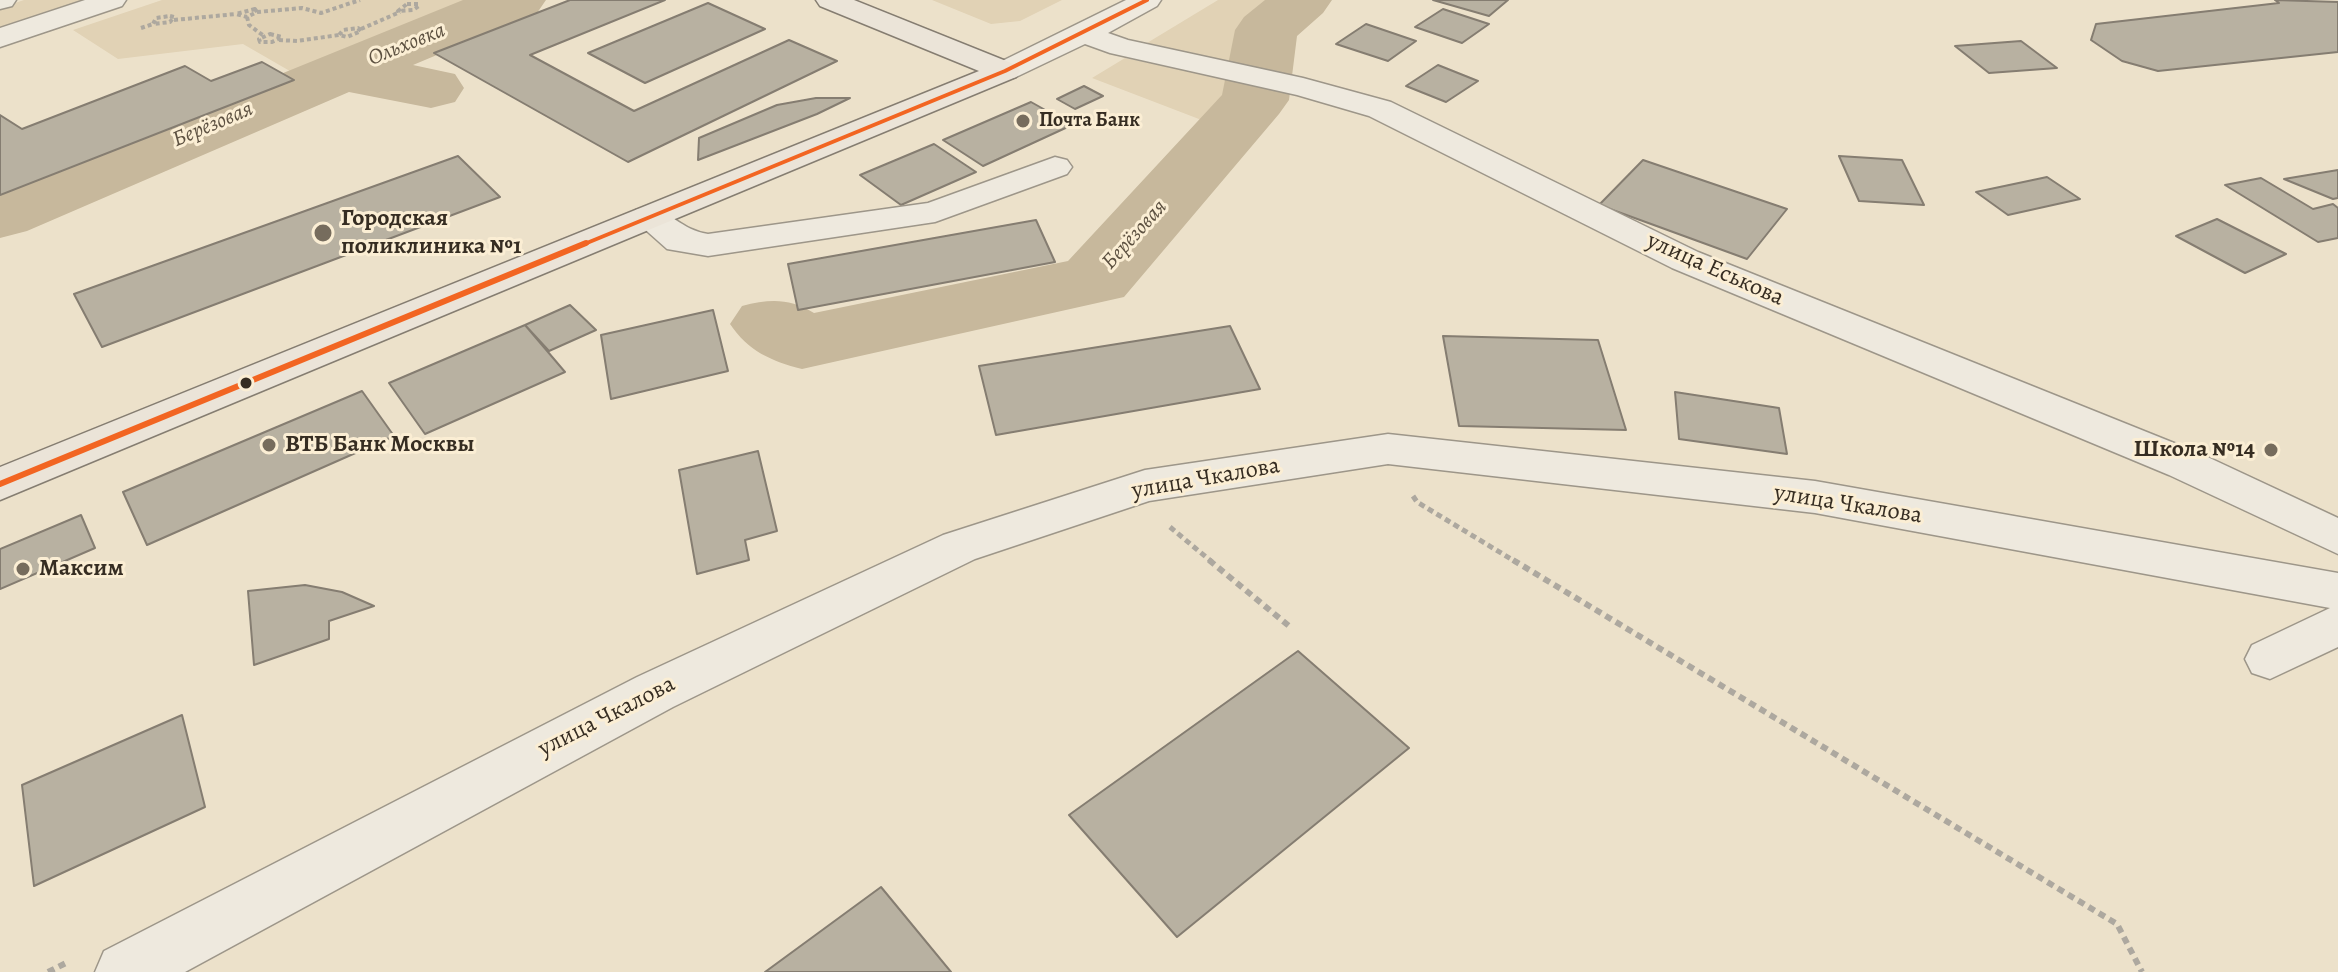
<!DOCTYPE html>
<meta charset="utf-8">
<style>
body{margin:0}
canvas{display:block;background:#ece1ca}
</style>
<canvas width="2338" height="972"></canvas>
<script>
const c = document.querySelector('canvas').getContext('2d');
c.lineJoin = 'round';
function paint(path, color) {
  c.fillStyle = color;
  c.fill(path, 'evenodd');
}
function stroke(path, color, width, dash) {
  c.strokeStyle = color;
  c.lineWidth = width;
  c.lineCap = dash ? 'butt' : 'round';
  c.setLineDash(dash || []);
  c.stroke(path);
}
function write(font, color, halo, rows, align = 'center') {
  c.font = font + ' Alegreya,serif';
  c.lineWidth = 6;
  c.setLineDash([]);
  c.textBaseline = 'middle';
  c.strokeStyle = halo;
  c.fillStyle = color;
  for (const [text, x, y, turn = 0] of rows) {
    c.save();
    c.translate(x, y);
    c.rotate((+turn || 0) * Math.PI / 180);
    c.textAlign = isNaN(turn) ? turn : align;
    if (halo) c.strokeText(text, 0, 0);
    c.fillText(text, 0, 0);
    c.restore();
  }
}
paint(new Path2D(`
 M24,0h67l-91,30v-22z
 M162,0h316l-183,74 -52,-30 -125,15 -45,-29z
 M932,0h130l-42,21 -29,3z
 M1218,0h70l-32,27 -10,42 -104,-23z
 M1125,58l114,24 -1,13 -26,29 -120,-46z`), '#e1d2b5');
paint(new Path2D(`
 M463,0h83l-9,13 -124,52 42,9 9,14 -9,14 -24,6 -82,-16 -322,139 -27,7v-50z
 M1265,0h67l-9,13 -26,23 -8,64 -10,14 -155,183 -322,72c-31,-8 -54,-18 -72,-45l12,-18c28,-7 47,-8 72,7l254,-52 154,-166 13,-65 9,-13z`), '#c7b89c');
const building = new Path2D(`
 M570,0h95l-135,55 104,56 155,-71 48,21 -209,101 -194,-109z
 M1433,0h75l-19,16z
 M2275,0l63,2v50l-180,19 -36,-10 -31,-21 5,-16 183,-21z
 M708,3l57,26 -120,54 -57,-30z
 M1443,9l46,15 -27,19 -47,-16z
 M1366,24l50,17 -28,20 -52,-17z
 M2021,41l36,27 -68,5 -34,-27z
 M262,62l32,18 -294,115v-80l22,14 163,-63 26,15z
 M1438,65l40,16 -32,21 -40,-16z
 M1084,86l19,10 -28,13 -18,-10z
 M816,98h34l-33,16 -119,46 1,-22 78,-33z
 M1031,102l41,23 -89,41 -40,-26z
 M934,144l42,28 -75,33 -41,-30z
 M458,156l42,41 -398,150 -28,-53z
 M1839,156l63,4 22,45 -65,-4z
 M1643,160l144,49 -40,50 -148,-54z
 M2338,170v28l-5,1 -49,-20z
 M2047,177l33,22 -72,16 -32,-23z
 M2261,178l52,31 20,-5 5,4v30l-20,4 -93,-57z
 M2217,219l69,35 -41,19 -69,-37z
 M1036,220l19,42 -257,48 -10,-46z
 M570,305l26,25 -47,21 -24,-26z
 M713,310l15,61 -117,28 -10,-64z
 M525,325l40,47 -140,62 -36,-51z
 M1230,326l30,63 -264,46 -17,-69z
 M1443,336l155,4 28,90 -167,-4z
 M362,391l32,45 -247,109 -24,-53z
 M1675,392l104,16 8,46 -108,-15z
 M758,451l19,80 -32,9 4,20 -52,14 -18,-104z
 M81,515l14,33 -95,41v-40z
 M305,585l37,7 32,14 -45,15v18l-75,26 -6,-74z
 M1298,651l111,97 -232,189 -108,-122z
 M182,715l23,92 -171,79 -12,-101z
 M881,887l70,85h-186z`);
paint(building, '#b8b1a1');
stroke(building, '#857d71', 2);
const minor = new Path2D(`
 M0,0h16l-4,6 -12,3z
 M85,0h41l-4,6 -122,41v-19z
 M1126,0h35l-4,6 -49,27 20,7 175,38 88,24 307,150 501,201 139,65v36l-169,-79 -497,-207 -303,-152 -72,-21 -187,-42 -25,-9 -69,33 -11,3 -11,-3 -4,-6 4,-6z
 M1055,157l12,3 5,7 -5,7 -132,48 -227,34 -41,-7 -36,-32 5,-7c31,-8 41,20 72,24l220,-31z
 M1388,434l427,47 523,92v74l-68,32 -18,-6 -7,-14 7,-14 78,-37 -515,-95 -427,-49 -239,37 -174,58 -302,148 -488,265h-90l9,-21 533,-274 306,-142 202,-65z`);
const major = new Path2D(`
 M816,0h38l162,65 4,6 -4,6 -1016,423v-33l979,-396 -159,-65z`);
stroke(minor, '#9d9689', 3);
stroke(major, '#857d71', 3);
stroke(new Path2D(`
 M407,4h11l1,2 -6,4 -15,1z
 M255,9l2,3 -10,5 -11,-3z
 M257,12l45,-4 19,5 39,-13
 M170,16l4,1 -4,5 -17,2 3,-6z
 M247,17l2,8 15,11
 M174,20l62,-6
 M141,28l12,-4
 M358,28l3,3 -14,6 -8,-2 4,-5z
 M361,29l39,-17
 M270,34l12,3 -10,5h-12l-1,-3z
 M279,40l18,1 42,-6`), '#ada89f', 4, [4, 3]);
stroke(new Path2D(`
 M1413,496l4,6 99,60
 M1170,527l42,35`), '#ada89f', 5, [6, 4]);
stroke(new Path2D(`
 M1209,560l80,66
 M1513,560l604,364 25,48
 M48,972l20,-10`), '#ada89f', 6, [7, 5]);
paint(minor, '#eee9de');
paint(major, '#ebe4d8');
stroke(new Path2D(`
 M582,245l423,-174 142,-71`), '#f26522', 4);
stroke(new Path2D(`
 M0,484l586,-241`), '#f26522', 6);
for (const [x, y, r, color] of [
 [1023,121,8,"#766c5d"],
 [323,233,10,"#766c5d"],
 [246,383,7,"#362d22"],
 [269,445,8,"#766c5d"],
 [2271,450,8,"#766c5d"],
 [23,569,8,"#766c5d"]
]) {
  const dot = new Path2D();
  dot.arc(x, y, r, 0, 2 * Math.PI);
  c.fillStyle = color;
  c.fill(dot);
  stroke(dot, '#fbeed4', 3);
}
write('bold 20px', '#362d22', '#fbeed4', [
 ["Почта Банк",1039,121]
], 'left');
write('italic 22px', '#5d5141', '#fbeed4', [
 ["Ольховка",407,45,-22],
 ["Берёзовая",213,125,-23],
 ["Берёзовая",1135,235,-48]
]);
write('bold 24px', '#362d22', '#fbeed4', [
 ["Городская",341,219],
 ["поликлиника №1",341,247],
 ["ВТБ Банк Москвы",285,445],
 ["Школа №14",2255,450,"right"],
 ["Максим",39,569]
], 'left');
write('24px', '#362d22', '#fbeed4', [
 ["улица Еськова",1715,270,24],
 ["улица Чкалова",1206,479,-10],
 ["улица Чкалова",1848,505,9],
 ["улица Чкалова",607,717,-27]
]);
</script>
